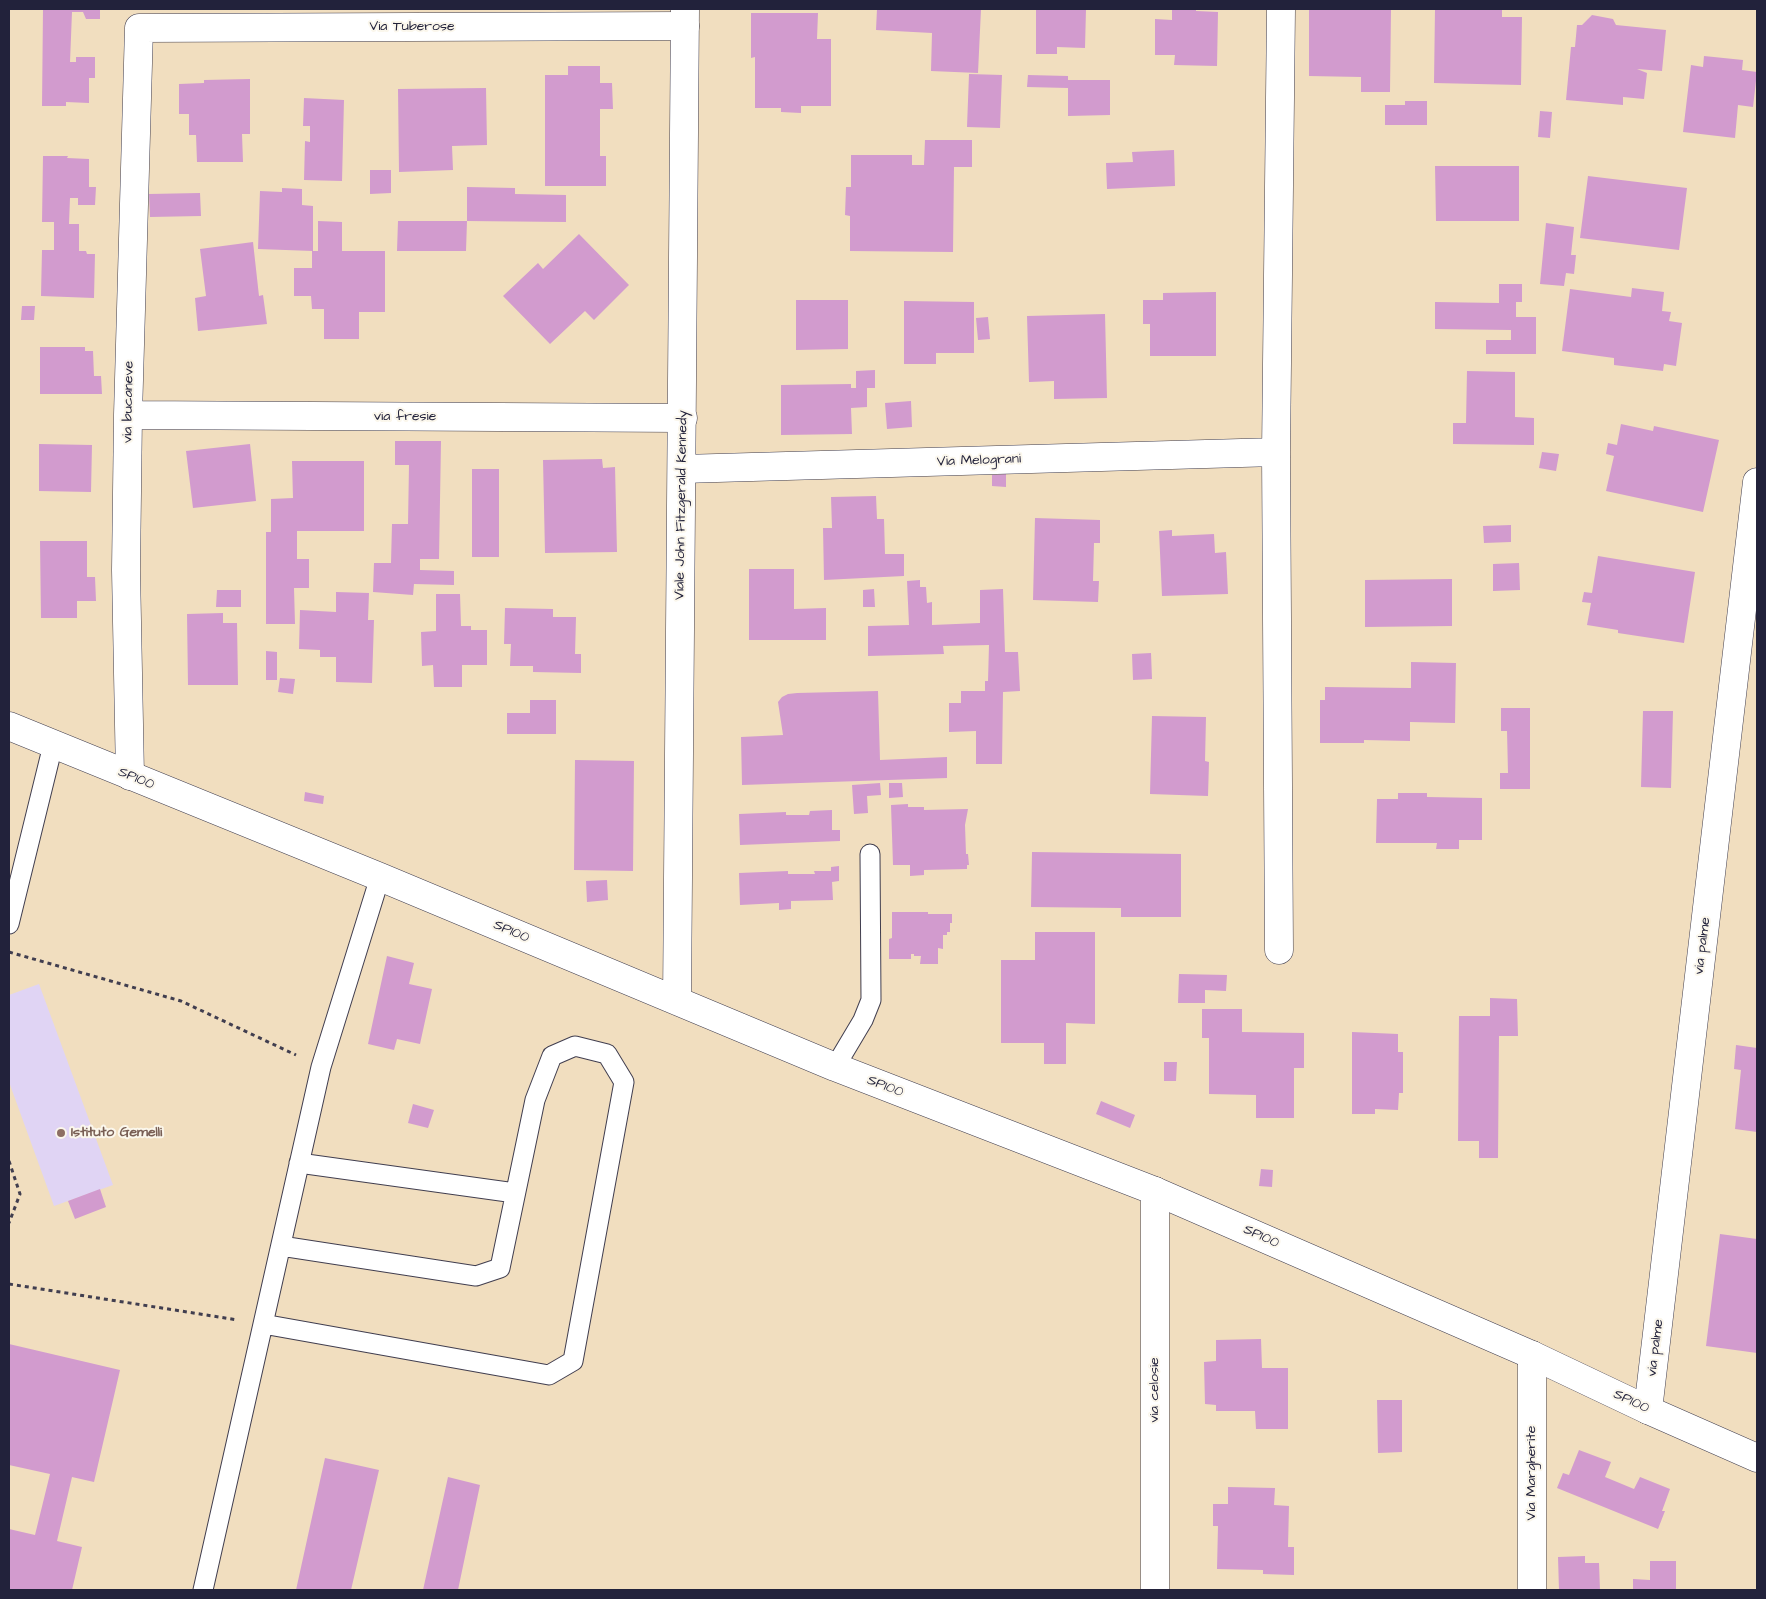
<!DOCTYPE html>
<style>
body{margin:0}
#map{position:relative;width:1766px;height:1599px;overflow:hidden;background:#f1debf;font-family:"Architects Daughter",sans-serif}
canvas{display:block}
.frame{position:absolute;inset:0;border:10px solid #22223b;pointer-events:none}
</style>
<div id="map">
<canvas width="1766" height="1599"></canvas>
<div class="frame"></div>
</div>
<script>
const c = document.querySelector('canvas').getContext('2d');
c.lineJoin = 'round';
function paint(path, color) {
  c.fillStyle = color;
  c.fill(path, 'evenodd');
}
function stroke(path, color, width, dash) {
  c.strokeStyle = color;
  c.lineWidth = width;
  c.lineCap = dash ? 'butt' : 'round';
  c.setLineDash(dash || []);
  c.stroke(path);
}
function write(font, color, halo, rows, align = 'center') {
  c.font = font + ' "Architects Daughter",sans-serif';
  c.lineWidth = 4;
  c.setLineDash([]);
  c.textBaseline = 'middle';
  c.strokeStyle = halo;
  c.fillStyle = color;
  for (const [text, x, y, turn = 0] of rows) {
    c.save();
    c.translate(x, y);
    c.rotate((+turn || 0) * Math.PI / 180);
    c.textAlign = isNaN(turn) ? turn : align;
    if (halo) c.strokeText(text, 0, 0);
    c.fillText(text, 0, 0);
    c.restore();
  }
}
paint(new Path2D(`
 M39,984l74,201 -59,21 -45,-124v-87z`), '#e0d4f4');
paint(new Path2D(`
 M43,9h57v10h-14l-3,-7h-11l-2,50h6v-5h19v21h-6v25l-23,-1v4h-24z
 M877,9h104l-3,64 -47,-2 1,-38 -56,-3z
 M1036,9h50l-1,39 -28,-1v7h-21z
 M1172,9h24v2l22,1 -1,54 -43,-1 1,-10h-20v-36l17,1z
 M1309,9h82l-1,83h-29v-15l-52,-1z
 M1435,9h67v8h20l-1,68 -87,-2z
 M751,13h67l-1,26h14v67h-30v7l-20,-1v-4h-26v-51l-4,1z
 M1592,15l21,4 3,6 50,5 -4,41 -25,-2 10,4 -3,26 -21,-2v8l-57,-5 5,-53h4l2,-22h5z
 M1704,56l39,4 -1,10 15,2 -4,35 -15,-2 -3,33 -52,-6 8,-67 12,2z
 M568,66h32v17h12l1,26h-13v47h6v30h-61v-111h23z
 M969,74l33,1 -2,53 -33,-1z
 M1028,75l40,1v4h42v35l-42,1v-28l-41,-1z
 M250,79v55h-8l1,28h-46l-1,-27h-7v-21h-10v-30l25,-1v-3z
 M486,88l1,57 -35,1 1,24 -54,2 -1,-83z
 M304,98l40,2 -2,81 -38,-1 1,-39 5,1v-16h-7z
 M1405,101h22v24h-42v-20h20z
 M1540,111l12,1 -2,26 -12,-1z
 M925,140h47v27h-18l-1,85 -103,-1v-35l-5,-1 1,-28h5v-32h61v10h12z
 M1174,150l1,36 -68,3 -1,-26 27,-1 -1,-10z
 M43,156h25l-1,2 22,1v28h7l-1,18h-17v-7h-8l-1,26h10v27h7l1,3h8l-1,44 -53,-2 1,-46h12v-28h-12z
 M1435,166h84v55h-83z
 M370,170h21v23l-21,1z
 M1588,176l99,12 -8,62 -99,-12z
 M467,187l48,1v6l51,1v27l-99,-1z
 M282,188l20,1v16l11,1v45l-55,-2 2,-58 22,1z
 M200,193l1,23 -51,1 -1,-23z
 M318,221l24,1v29h43v61h-26v27h-35v-30h-12l-1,-13h-17v-28h18v-17h6z
 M398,221h69l-1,30h-69z
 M1546,223l28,4 -3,28h5l-2,19 -8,-1 -2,13 -24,-2z
 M579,234l50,51 -35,35 -9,-9 -35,33 -47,-48 35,-33 5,6z
 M253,242l6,54 4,-1 4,29 -69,7 -3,-33 11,-2 -6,-47z
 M1499,284h23v18h-6v15h20v37h-50v-14h25v-10l-76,-1v-27l64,1z
 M1632,288l32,4 -2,19 9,1 -2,9 13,2 -6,43 -12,-2 -1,7 -49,-6v-7l-52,-7 8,-62 61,8z
 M1216,292v64h-66v-32h-7v-24h20v-7z
 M796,300h52v49l-52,1z
 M904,301l70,1v51h-38v11h-32z
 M22,306h13l-1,14h-13z
 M1105,314l2,84 -53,1v-18l-25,1 -2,-66z
 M988,317l2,22 -12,1 -2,-22z
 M40,347h45v4h8l1,25h7l1,18h-62z
 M875,370v18h-8v19l-16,1 1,26 -71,1v-50l70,-1v4h5v-17z
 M1467,371l48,1v45l19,1v27l-81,-1v-21h13z
 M911,401l1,26 -25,2 -2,-26z
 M1621,424l32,7 1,-5 65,14 -16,72 -97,-21 8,-35 -8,-2 2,-11 9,2z
 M395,441h46l-2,118h-19v11l34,1v14l-40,-1 -1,11 -40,-3 1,-29h17l1,-39h16l1,-59h-14z
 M39,444l53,1 -1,47 -52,-1z
 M250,444l6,57 -63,7 -7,-57z
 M1542,452l17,2 -3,17 -17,-3z
 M602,459l1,9 12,-1 2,85 -72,1 -2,-93z
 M292,461h72v70h-67v28h12v29h-15l1,36h-29v-92h5v-33l22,-1z
 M472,469h27v88h-27z
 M1006,474v13l-14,-1v-11z
 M876,496l1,23h7l1,35h19v22l-80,4 -1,-52h9l-1,-31z
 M1035,518l65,2v23h-6l-1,38h6l-1,21 -65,-2z
 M1511,525v17l-27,1 -1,-17z
 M1172,530v6l42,-2 1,19 11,-1 2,42 -66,2 -3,-65z
 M40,541h47v36h8l1,24h-19v17h-36z
 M1598,556l97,16 -11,71 -66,-10v-3l-31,-5 4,-22 -9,-1 2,-10 8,1z
 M1519,563l1,27 -27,1v-27z
 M749,569h45v40l32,-1v32h-77z
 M1452,579v47l-87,1v-47z
 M920,580v7h6l1,16 5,-1v23l48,-2v-33l23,-1 2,63h13l2,39 -17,1 -1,72h-26v-33l-27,1v-29h12v-12h24v-10h3l1,-36 -46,1 1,8 -76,2v-30l41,-1 -2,-44z
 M874,589l1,18h-12v-17z
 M217,590h24v17h-25z
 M336,592l33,1 -1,27h6l-2,63 -36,-1v-25h-16v-7l-21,-1 1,-39 36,2z
 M436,594h24l1,32h10v4h16v35h-25v22h-28l-1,-22 -11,1 -1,-34 15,-1z
 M505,608l48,1v8h23l-1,37h6v19l-48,-1v-6h-23l1,-22h-7z
 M223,613v10h14l1,62h-50l-1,-71z
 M266,651l11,1v28h-11z
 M1151,653l1,26 -19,1 -1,-26z
 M1411,662l45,1 -1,60 -45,-1v19l-46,-1v3h-44v-43h5v-13l86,1z
 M280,678l15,1 -2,15 -15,-2z
 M878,691l2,69 67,-3v21l-205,7 -1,-48 42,-2 -5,-33 4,-5 6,-3 9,-1z
 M530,700h26v34h-49v-21h23z
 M1501,708h29v81h-30v-16h8l-1,-42h-6z
 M1643,711h30l-2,77 -30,-1z
 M1152,716l54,1 -1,44 4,1 -1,34 -58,-2z
 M575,760l59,1 -1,110 -59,-1z
 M880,783l1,12 -14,1 1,17 -14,1 -2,-29z
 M889,783h13l1,14 -14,1z
 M305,792l19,4 -1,8 -19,-3z
 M1398,793h29v4l55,1v42h-23v9h-23l1,-6h-61l1,-44h21z
 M908,804v3h16v3l44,-1 -3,16 1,29h2l1,11h-2v4l-43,1v5l-14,1v-11h-17l-2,-60z
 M832,810v20h8v11l-100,4 -1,-31 47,-2v3h23l1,-4z
 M1032,852l149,2v63h-60v-9l-90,-1z
 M839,866v15l-7,1 1,18 -42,1v8l-12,1v-7l-39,2 -1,-32 49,-2v3h27l-1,-3h17v-4z
 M607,880l1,20 -21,2 -1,-21z
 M892,912h36v2h24v9h-2v9h-3v3h-4v14l-5,-1v16h-18l1,-8h-7v-2h-3v5h-22v-20l3,-1z
 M1035,932h60v92l-29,-1v41h-22v-21h-43v-83h34z
 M387,956l27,7 -5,21 23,5 -12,55 -23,-5 -3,11 -26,-6z
 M1179,974l48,1 -1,16 -21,-1v13h-27z
 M1490,998l27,1 1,37h-19l-1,122h-19v-17h-21l1,-125h31z
 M1202,1009h40v23l62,1v35h-10v50h-38v-23l-47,-1v-56h-7z
 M1352,1032l46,2v18h5v41h-4l-1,17 -23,-1v5h-23z
 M1736,1045l21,3v84l-22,-3 6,-59 -7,-1z
 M1164,1062h13l-1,19h-12z
 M1101,1101l34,14 -5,13 -34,-14z
 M413,1104l21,6 -6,18 -20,-5z
 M1261,1169l12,1 -1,17 -13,-1z
 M100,1189l6,18 -31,12 -7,-18z
 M1720,1234l37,5v114l-51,-7z
 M1261,1339l1,29h26v61h-32l-1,-18h-39v-6l-11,-1 -1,-42 12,-1v-21z
 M9,1344l111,26 -26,112 -22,-5 -15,64 25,6 -10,43h-63v-61l26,6 15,-61 -41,-9z
 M1377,1400h25v52l-24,1z
 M1579,1450l32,12 -6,15 29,12 6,-12 30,12 -8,22h3l-7,18 -101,-41 6,-15 6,2z
 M325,1458l54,12 -28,120h-55z
 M448,1477l32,8 -22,105h-35z
 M1228,1487l47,1 -1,17 15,1 -1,41h6v28l-31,-1v-4l-46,-1 1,-43h-5v-22h15z
 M1585,1556v7h14l1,27h-41l-1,-33z
 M1650,1561h26v29h-43v-11l17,1z`), '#d29bce');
const lane = new Path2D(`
 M9,924l44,-179
 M835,1067l28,-47 8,-20 -1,-146
 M299,1163l216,30
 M263,1324l286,51 24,-14 51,-279 -17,-28 -32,-8 -23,10 -17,44 -35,168 -24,8 -195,-30
 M203,1590l118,-523 59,-190`);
const street = new Path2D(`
 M128,415l555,3
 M682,469l594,-17
 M130,776l-4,-206 2,-155 11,-387 546,-2
 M1279,950l-3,-498 5,-443
 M1155,1191v399
 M1532,1355v235
 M1648,1410l109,-928`);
const secondary = new Path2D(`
 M9,726l371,151 455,190 320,124 377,164 116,55 109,48
 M677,1001l8,-992`);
stroke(lane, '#413e4f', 21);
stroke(street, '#413e4f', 29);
stroke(secondary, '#413e4f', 29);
stroke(new Path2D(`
 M9,952l172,49 115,54
 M9,1161l11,33 -11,29
 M9,1284l229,36`), '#413e4f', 3, [4, 4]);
stroke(lane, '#fff', 19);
stroke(street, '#fff', 28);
stroke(secondary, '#fff', 28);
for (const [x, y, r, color] of [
 [61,1133,5,"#8d6e63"]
]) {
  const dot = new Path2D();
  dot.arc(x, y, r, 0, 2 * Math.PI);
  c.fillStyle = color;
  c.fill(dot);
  stroke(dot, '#fbf7ec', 2);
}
write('14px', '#22223b', '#fbf7ec', [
 ["Via Tuberose",412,27],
 ["via bucaneve",129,402,-89],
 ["via fresie",405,417],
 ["Via Melograni",979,461,-2],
 ["Viale John Fitzgerald Kennedy",682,505,-89],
 ["SP100",136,779,22],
 ["SP100",511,932,23],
 ["via palme",1703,946,-83],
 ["SP100",885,1087,21],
 ["SP100",1261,1237,24],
 ["via palme",1656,1348,-83],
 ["via celosie",1155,1390,-90],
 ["SP100",1631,1402,25],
 ["Via Margherite",1532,1473,-90]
]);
write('bold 14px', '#785e54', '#fbf7ec', [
 ["Istituto Gemelli",71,1133]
], 'left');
</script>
